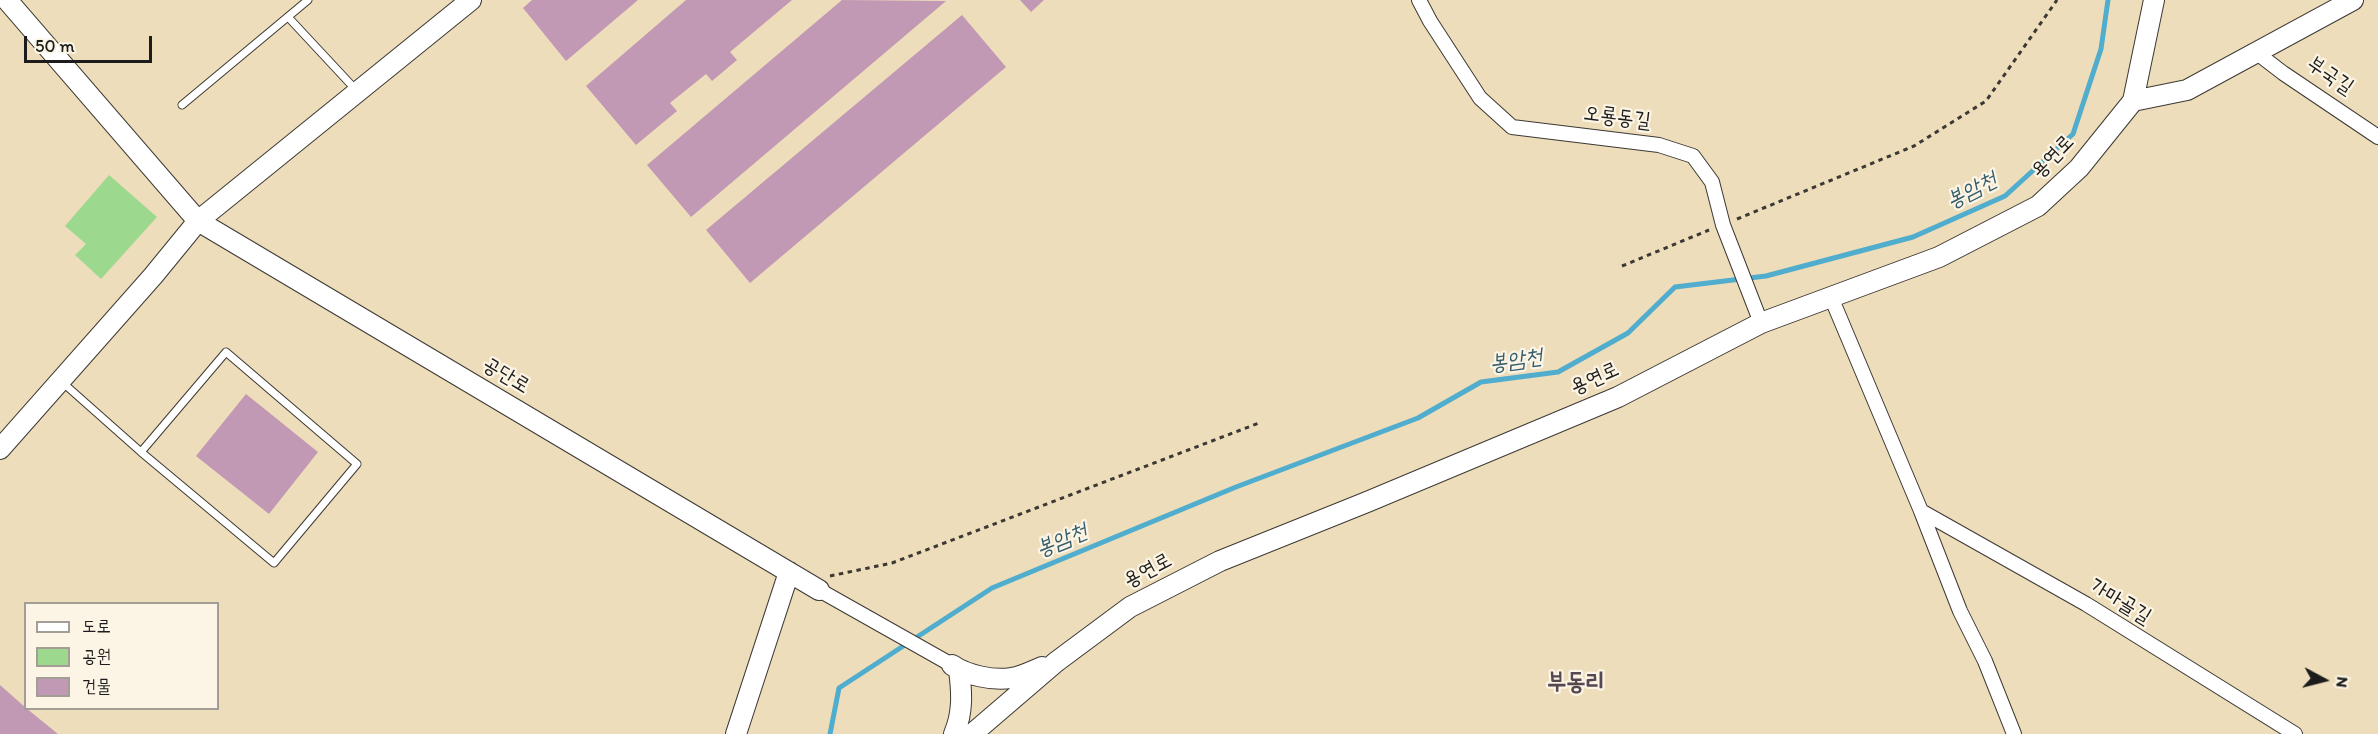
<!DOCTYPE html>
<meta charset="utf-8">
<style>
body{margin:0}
#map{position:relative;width:2378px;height:734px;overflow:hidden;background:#eeddba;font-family:Itim,"Poor Story",sans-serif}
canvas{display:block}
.legend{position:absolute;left:24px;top:602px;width:195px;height:108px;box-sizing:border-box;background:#fcf5e5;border:2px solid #a29e95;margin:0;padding:8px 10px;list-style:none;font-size:18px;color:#1c1c1c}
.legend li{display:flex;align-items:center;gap:12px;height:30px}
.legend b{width:30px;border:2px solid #a29e95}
.north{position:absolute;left:2294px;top:650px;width:60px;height:60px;-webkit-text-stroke:4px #fcf5e5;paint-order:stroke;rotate:97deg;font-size:16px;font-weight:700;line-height:24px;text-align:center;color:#1c1c1c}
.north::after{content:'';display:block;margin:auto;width:21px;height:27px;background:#1c1c1c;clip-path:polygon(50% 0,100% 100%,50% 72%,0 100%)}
.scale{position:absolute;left:24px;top:36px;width:128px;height:27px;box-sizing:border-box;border:3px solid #1c1c1c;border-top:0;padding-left:8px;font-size:18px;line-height:21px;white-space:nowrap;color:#1c1c1c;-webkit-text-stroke:4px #fcf5e5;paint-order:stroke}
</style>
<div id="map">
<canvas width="2378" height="734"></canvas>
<ul class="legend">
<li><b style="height:8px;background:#fff"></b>도로</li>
<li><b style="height:16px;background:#9cd98e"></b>공원</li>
<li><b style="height:16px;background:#c199b4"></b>건물</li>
</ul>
<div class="north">N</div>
<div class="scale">50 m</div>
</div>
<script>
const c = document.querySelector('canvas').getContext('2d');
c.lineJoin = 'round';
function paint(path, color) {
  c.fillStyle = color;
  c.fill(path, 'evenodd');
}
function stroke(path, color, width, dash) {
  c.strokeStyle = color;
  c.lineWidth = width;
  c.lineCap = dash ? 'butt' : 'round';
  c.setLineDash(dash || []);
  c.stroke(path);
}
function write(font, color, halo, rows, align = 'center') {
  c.font = font + ' Itim,"Poor Story",sans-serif';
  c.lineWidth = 4.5;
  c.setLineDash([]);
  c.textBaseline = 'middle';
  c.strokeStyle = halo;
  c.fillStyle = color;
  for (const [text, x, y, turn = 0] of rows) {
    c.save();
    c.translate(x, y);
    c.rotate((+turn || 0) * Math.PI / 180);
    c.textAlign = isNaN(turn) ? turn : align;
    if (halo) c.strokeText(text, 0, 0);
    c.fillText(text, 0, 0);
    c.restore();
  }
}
paint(new Path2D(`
 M109,175l48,42 -56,62 -26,-24 11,-11 -21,-18z`), '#9cd98e');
stroke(new Path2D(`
 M830,734l9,-46 153,-100 244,-101 182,-69 63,-36 77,-10 70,-39 47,-46 91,-11 147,-39 92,-41 68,-62 28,-85 7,-49`), '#50adce', 5);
paint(new Path2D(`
 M532,0h106l-72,61 -43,-53z
 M686,0h106l-62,52 7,8 -25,21 -6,-7 -36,29 7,8 -41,34 -50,-59z
 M842,0l104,1 -255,216 -44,-52z
 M1020,0h24l-13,12z
 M962,15l44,52 -256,216 -44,-53z
 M246,394l72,58 -49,62 -73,-58z
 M0,685l26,23 32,26h-58z`), '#c199b4');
const lane = new Path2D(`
 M288,17l68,73
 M182,105l126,-105
 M62,382l79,70 133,111 83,-99 -131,-112 -85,100`);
const street = new Path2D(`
 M1419,0l11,21 50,77 32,29 147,18 34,11 19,26 11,43 38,98
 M2257,53l26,20 95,64
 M1831,297l90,214 165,93 209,130
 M1921,511l39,100 25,50 29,73
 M819,590l133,75`);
const secondary = new Path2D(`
 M7,0l191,221 621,369
 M2133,101l54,-11 166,-90
 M0,449l153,-173 45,-55 273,-221
 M952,665c14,10 41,16 59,13 10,-1 21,-7 31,-11
 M736,734l53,-162
 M954,734c9,-21 8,-41 5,-64
 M972,734l84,-72 74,-55 90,-46 147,-59 251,-105 143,-74 178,-66 99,-51 41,-38 54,-67 21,-101`);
stroke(lane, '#3c3934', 9);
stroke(street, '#3c3934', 16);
stroke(secondary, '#3c3934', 22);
stroke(new Path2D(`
 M1737,219l177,-73 72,-45 71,-101
 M1622,266l87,-36
 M830,576l62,-13 367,-140`), '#3c3934', 3, [4.5, 4.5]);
stroke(lane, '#fff', 7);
stroke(street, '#fff', 14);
stroke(secondary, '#fff', 20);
write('21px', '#1c1c1c', '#fcf5e5', [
 ["부국길",2330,76,34],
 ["오룡동길",1617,118,7],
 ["용연로",2053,157,-46],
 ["공단로",506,376,31],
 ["용연로",1595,379,-24],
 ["용연로",1148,571,-28],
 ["가마골길",2120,602,31]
]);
write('italic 22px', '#335d6c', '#fcf5e5', [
 ["봉암천",1972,191,-27],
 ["봉암천",1516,361,-8],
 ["봉암천",1062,541,-22]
]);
write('bold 24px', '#564851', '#fcf5e5', [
 ["부동리",1576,683]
]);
</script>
